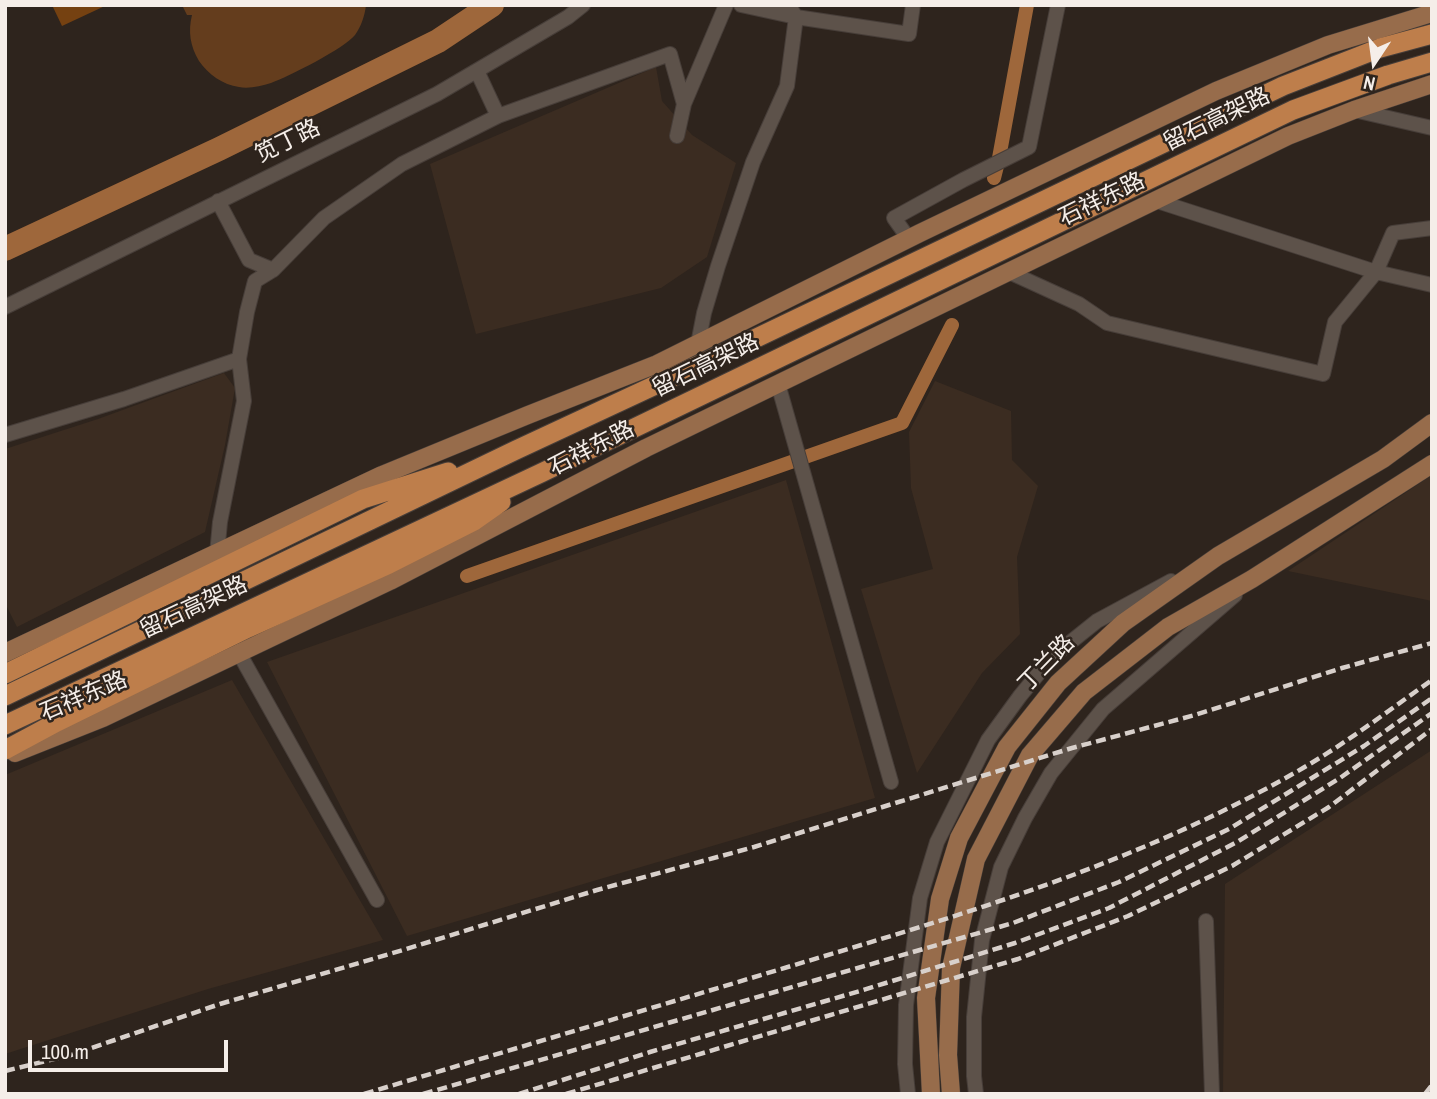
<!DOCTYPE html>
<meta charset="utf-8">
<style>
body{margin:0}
#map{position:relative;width:1437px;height:1099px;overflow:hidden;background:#2e241d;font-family:"Archivo Narrow",sans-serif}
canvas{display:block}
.frame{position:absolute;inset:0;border:7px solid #f5eee9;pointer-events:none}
.north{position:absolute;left:1339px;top:28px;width:70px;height:70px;-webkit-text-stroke:5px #2e241d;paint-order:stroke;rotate:193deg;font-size:19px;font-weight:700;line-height:28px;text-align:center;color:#f5eee9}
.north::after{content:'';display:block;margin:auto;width:24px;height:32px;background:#f5eee9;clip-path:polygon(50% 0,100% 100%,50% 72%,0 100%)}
.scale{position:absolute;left:28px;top:1040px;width:200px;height:32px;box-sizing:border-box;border:4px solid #f5eee9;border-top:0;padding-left:9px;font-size:21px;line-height:24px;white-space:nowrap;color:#f5eee9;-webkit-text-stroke:5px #2e241d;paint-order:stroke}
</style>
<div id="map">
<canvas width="1437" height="1099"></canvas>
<div class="frame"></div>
<div class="north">N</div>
<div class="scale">100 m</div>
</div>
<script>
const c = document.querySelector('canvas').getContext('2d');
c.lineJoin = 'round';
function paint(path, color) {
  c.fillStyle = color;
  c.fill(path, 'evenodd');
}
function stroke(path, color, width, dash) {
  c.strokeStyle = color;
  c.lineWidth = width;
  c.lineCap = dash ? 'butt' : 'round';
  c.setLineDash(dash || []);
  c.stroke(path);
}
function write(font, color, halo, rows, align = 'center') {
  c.font = font + ' "Archivo Narrow","Noto Sans SC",sans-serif';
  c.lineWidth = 5;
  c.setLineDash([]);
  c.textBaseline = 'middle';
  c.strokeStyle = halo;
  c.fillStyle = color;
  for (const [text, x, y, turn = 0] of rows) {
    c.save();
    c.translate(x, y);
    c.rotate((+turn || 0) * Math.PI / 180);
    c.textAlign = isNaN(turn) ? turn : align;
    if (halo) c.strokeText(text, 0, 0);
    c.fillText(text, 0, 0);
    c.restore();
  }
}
paint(new Path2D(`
 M656,67l6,34 30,34 44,28 -29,94 -46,31 -185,46 -46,-170z
 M224,373l11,15 -10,57 -20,87 -188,95 -12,-24v-154l93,-30z
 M935,381l76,30 1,49 26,26 -21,71 3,77 -38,39 -65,100 -56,-184 72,-20 -22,-81 -2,-56z
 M1432,475v126l-144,-30z
 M786,480l89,318 -468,138 -140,-274z
 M232,680l151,260 -175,49 -203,65v-279z
 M1432,750v344h-209l2,-210z`), '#3b2c21');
paint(new Path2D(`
 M182,5h184c-1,10 -5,22 -11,30 -10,13 -67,42 -84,48 -10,3 -22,6 -32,4 -16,-2 -31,-13 -40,-26 -9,-15 -11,-30 -7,-46h-5z`), '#643d1d');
stroke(new Path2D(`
 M994,178l5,-20 28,-153
 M467,576l435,-153 50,-98`), '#9e673b', 14);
stroke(new Path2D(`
 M5,249l214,-100 219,-108 54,-36`), '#9e673b', 24);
paint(new Path2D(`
 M52,5h55l-45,21z`), '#754111');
const minor = new Path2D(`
 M741,5l55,12 113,17 4,-29
 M477,71l21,45 172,-62 14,50
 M1354,110l78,18
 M677,136l7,-32 42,-99
 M218,201l31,59 24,10 51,-52 78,-54 96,-48
 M1157,201l219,71 56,13
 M909,239l-15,-21 69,-38 66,-33 29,-142
 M1009,272l70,32 28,19 216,51 12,-52 41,-50 17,-39 39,-5
 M5,307l432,-213 131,-77 15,-12
 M698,344l6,-31 14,-47 35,-104 34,-76 9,-69 -8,-12
 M778,384l113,398
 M5,435l119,-36 115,-40
 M217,554l3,-32 24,-121 -5,-42 8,-47 8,-31 18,-11
 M239,653l138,247
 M1206,921l6,173
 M908,1094l-3,-30 1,-59 14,-107 17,-56 51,-102 32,-44 32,-39 45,-36 74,-40
 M976,1094l-2,-18v-59l8,-77 19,-73 24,-49 26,-45 52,-64 132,-114`);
const major = new Path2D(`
 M5,653l377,-178 146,-60 129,-51 263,-131 296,-142 112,-46 104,-32
 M15,753l88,-35 287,-137 256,-133 642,-312 66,-26 78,-26
 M931,1094l-5,-96 14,-99 19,-61 48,-91 51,-64 65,-60 95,-67 165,-97 49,-36
 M951,1094l-3,-39 3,-87 25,-109 54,-104 54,-63 84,-65 84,-48 180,-115`);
const highway = new Path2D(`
 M5,674l358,-175 85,-27
 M5,696l511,-246 234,-109 533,-255 97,-38 52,-14
 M5,725l536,-252 752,-363 95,-35 44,-13
 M5,750l52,-28 191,-94 141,-64 85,-43 27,-19`);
stroke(minor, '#473e39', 16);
stroke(major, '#473e39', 19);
stroke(highway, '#473e39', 21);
stroke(minor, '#5d524a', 14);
stroke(major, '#976c4b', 18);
stroke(highway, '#be7e4b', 19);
stroke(new Path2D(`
 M5,1071l66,-16 149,-51 183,-54 194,-60 157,-43 318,-99 123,-33 147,-47 90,-25
 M364,1094c142,-43 285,-85 427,-128 175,-52 353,-105 512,-198 45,-26 86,-58 129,-88
 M423,1094l590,-171 106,-41 110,-53 135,-83 68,-48
 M519,1094l131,-42 210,-61 155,-48 94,-35 128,-66 103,-64 92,-65
 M566,1094l452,-135 110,-43 104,-50 97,-59 103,-78
 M1425,1094l7,-9`), '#d8d0cb', 4.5, [10, 5]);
write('23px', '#f5eee9', '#2e241d', [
 ["留石高架路",1217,120,-26],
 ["笕丁路",288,142,-26],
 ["石祥东路",1102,200,-26],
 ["留石高架路",706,366,-26],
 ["石祥东路",592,449,-27],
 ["留石高架路",194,608,-25],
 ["丁兰路",1047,664,-46],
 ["石祥东路",84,697,-23]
]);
</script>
